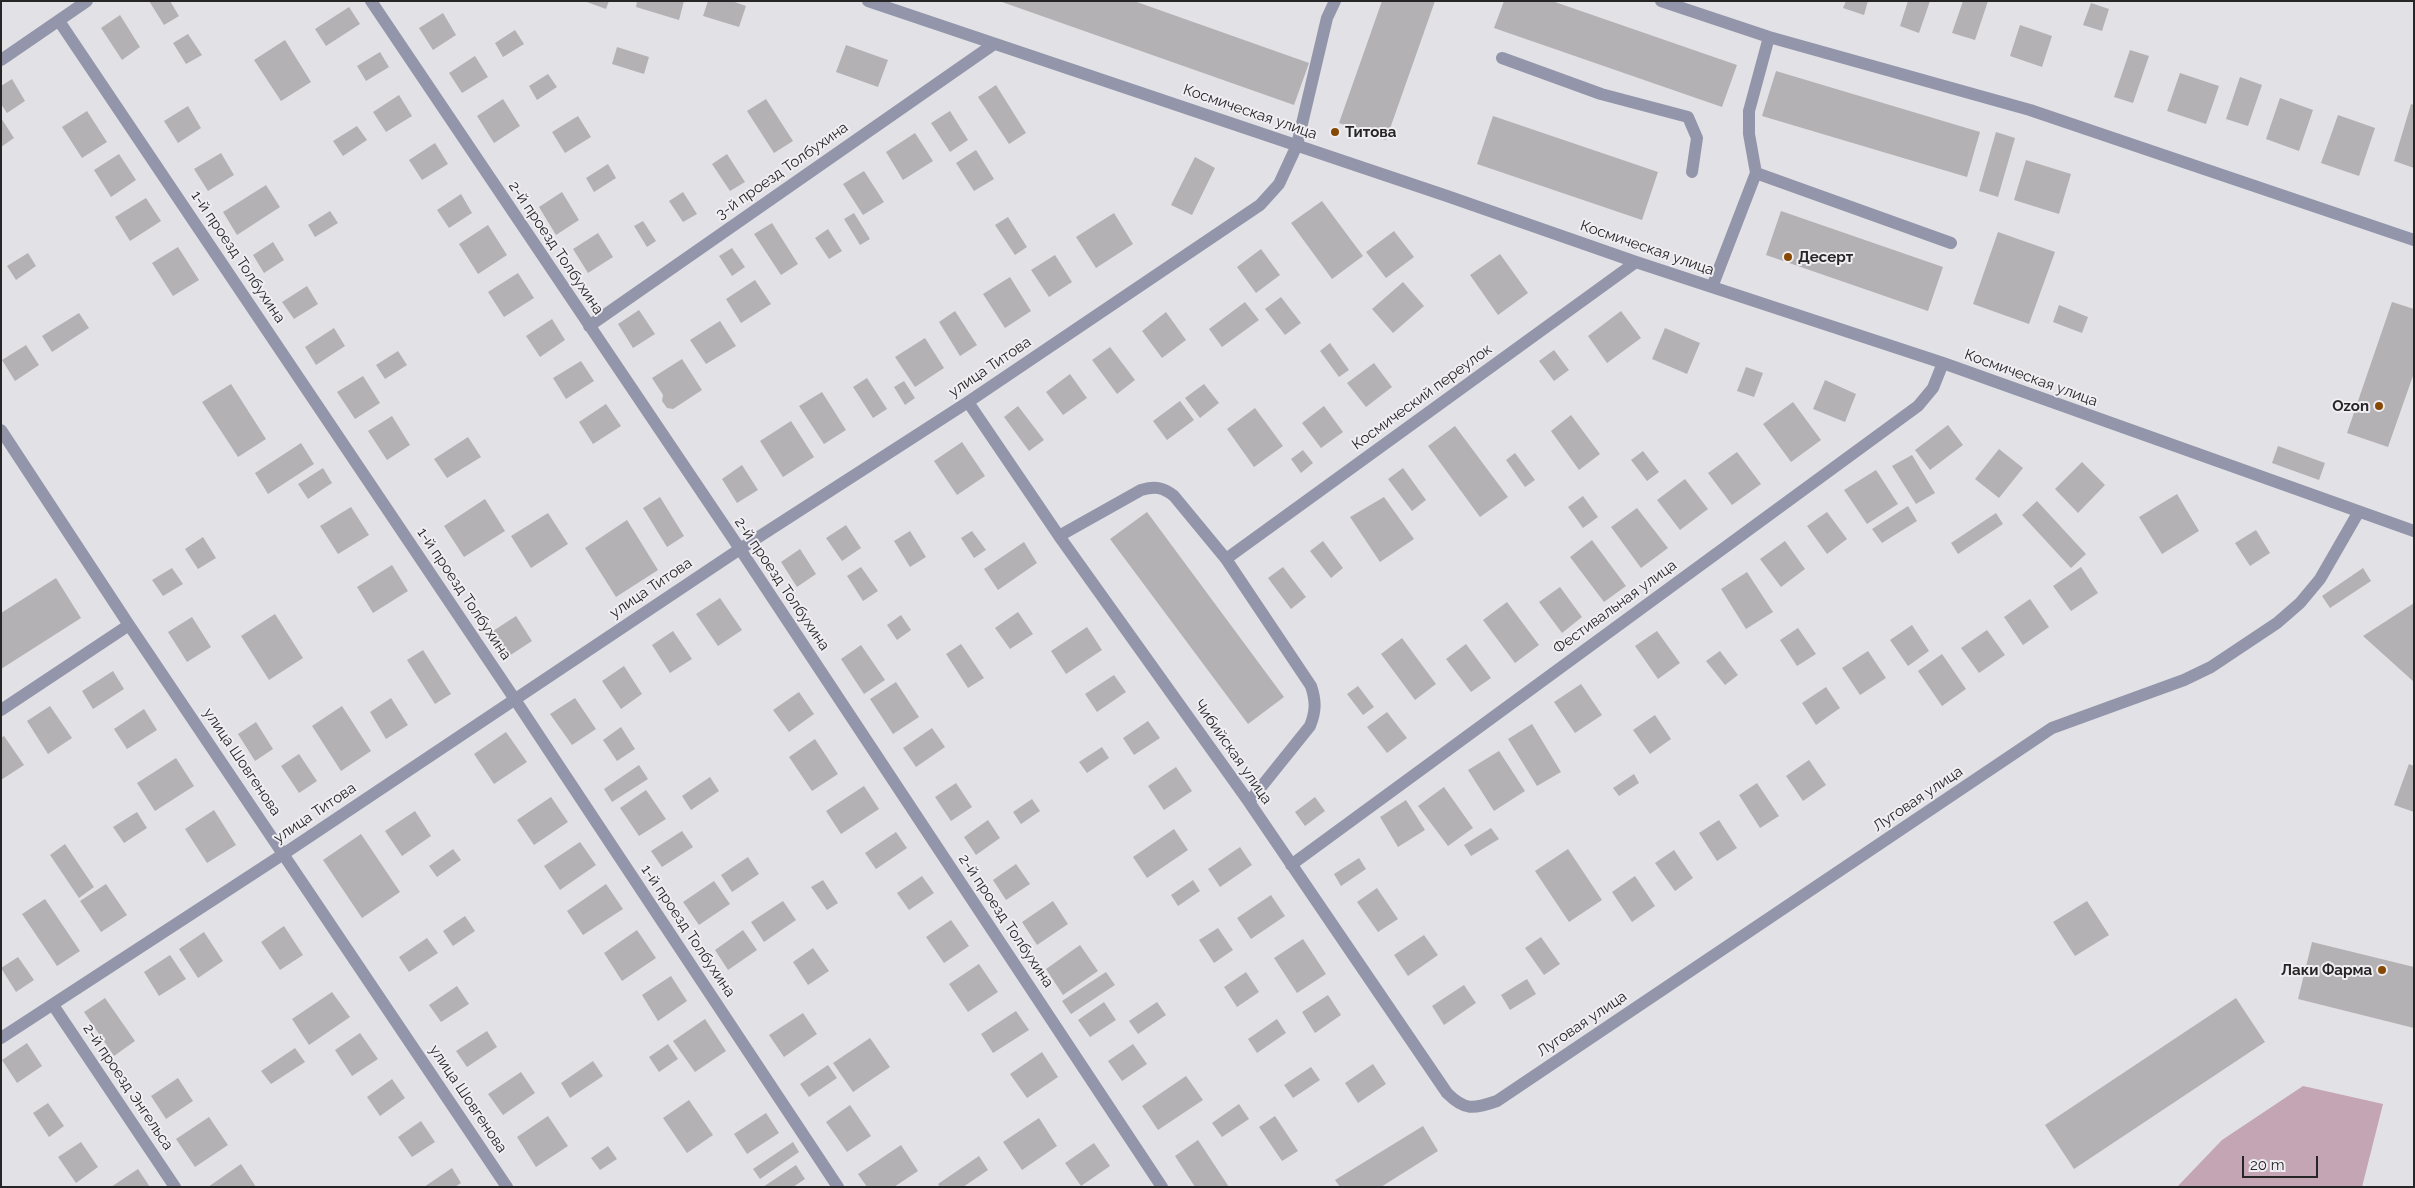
<!DOCTYPE html>
<meta charset="utf-8">
<style>
body{margin:0}
#map{position:relative;width:2415px;height:1188px;overflow:hidden;background:#e2e1e5;font-family:Raleway,sans-serif}
canvas{display:block}
.frame{position:absolute;inset:0;border:2px solid #262627;pointer-events:none}
.scale{position:absolute;left:2242px;top:1156px;width:76px;height:22px;box-sizing:border-box;border:2px solid #262627;border-top:0;padding-left:6px;font-size:15px;line-height:18px;white-space:nowrap;color:#262627;-webkit-text-stroke:4px #f0eef2;paint-order:stroke}
</style>
<div id="map">
<canvas width="2415" height="1188"></canvas>
<div class="frame"></div>
<div class="scale">20 m</div>
</div>
<script>
const c = document.querySelector('canvas').getContext('2d');
c.lineJoin = 'round';
function paint(path, color) {
  c.fillStyle = color;
  c.fill(path, 'evenodd');
}
function stroke(path, color, width, dash) {
  c.strokeStyle = color;
  c.lineWidth = width;
  c.lineCap = dash ? 'butt' : 'round';
  c.setLineDash(dash || []);
  c.stroke(path);
}
function write(font, color, halo, rows, align = 'center') {
  c.font = font + ' Raleway,sans-serif';
  c.lineWidth = 4;
  c.setLineDash([]);
  c.textBaseline = 'middle';
  c.strokeStyle = halo;
  c.fillStyle = color;
  for (const [text, x, y, turn = 0] of rows) {
    c.save();
    c.translate(x, y);
    c.rotate((+turn || 0) * Math.PI / 180);
    c.textAlign = isNaN(turn) ? turn : align;
    if (halo) c.strokeText(text, 0, 0);
    c.fillText(text, 0, 0);
    c.restore();
  }
}
paint(new Path2D(`
 M2303,1086l80,18 -21,83h-185l45,-47z`), '#c4a5b3');
paint(new Path2D(`
 M149,1h21l9,15 -15,9z
 M584,1h25l-3,8z
 M637,1h47l-5,19 -43,-13z
 M708,1h24l14,5 -7,21 -36,-11z
 M1134,1l175,62 -15,42 -292,-103z
 M1382,1h53l-49,139 -47,-17z
 M1504,1h48l185,64 -15,42 -228,-79z
 M1846,1h22l-4,14 -21,-7z
 M1908,1h22l-11,32 -19,-7z
 M1963,1h25l-13,39 -23,-7z
 M2091,3l18,6 -7,22 -19,-6z
 M349,7l11,17 -34,22 -11,-17z
 M443,13l13,22 -23,15 -14,-22z
 M120,15l20,32 -18,13 -21,-32z
 M2020,25l32,11 -10,31 -32,-11z
 M515,30l9,14 -21,13 -8,-14z
 M188,34l14,21 -16,9 -13,-21z
 M285,40l26,42 -30,19 -27,-41z
 M846,45l42,15 -10,27 -42,-15z
 M617,47l32,10 -5,17 -32,-10z
 M2130,50l19,6 -16,47 -19,-6z
 M380,52l9,15 -23,14 -9,-15z
 M475,56l13,21 -26,16 -13,-20z
 M1776,71l204,61 -13,45 -205,-61z
 M2180,73l39,13 -13,38 -39,-13z
 M548,74l9,13 -20,13 -8,-14z
 M2240,77l22,8 -14,41 -22,-7z
 M12,79l13,22 -18,12 -6,-9v-18z
 M996,85l30,48 -17,11 -31,-47z
 M399,95l13,21 -26,16 -13,-20z
 M2280,98l33,12 -14,41 -33,-12z
 M503,99l17,27 -26,17 -17,-27z
 M766,99l27,42 -19,12 -27,-42z
 M2411,104l3,1v63l-20,-7z
 M188,106l13,22 -23,15 -14,-22z
 M87,111l20,31 -25,16 -20,-31z
 M950,111l18,29 -18,12 -19,-29z
 M2338,115l37,13 -16,48 -38,-13z
 M578,116l13,21 -26,16 -13,-21z
 M1493,116l165,56 -16,48 -165,-56z
 M1,118l13,20 -13,9z
 M357,126l10,14 -24,16 -10,-15z
 M1996,132l19,6 -17,59 -19,-6z
 M915,133l18,28 -30,19 -17,-28z
 M435,143l13,21 -26,16 -13,-20z
 M976,150l18,29 -20,12 -18,-28z
 M221,153l13,22 -26,16 -14,-22z
 M119,154l17,26 -25,17 -17,-27z
 M727,154l18,28 -15,9 -18,-27z
 M1195,157l20,11 -23,47 -21,-10z
 M2026,160l45,14 -12,40 -45,-14z
 M608,164l8,14 -22,14 -8,-14z
 M864,171l20,31 -21,13 -20,-31z
 M266,185l14,22 -43,28 -14,-23z
 M562,192l17,28 -23,15 -17,-28z
 M683,192l14,22 -14,8 -14,-21z
 M461,194l11,19 -23,15 -12,-18z
 M146,198l15,23 -31,20 -15,-24z
 M1322,201l41,55 -31,23 -41,-56z
 M330,211l8,12 -23,14 -7,-12z
 M1781,211l162,56 -15,44 -162,-56z
 M854,213l16,26 -10,6 -16,-26z
 M1114,213l19,31 -37,24 -20,-31z
 M1008,217l19,30 -12,8 -20,-30z
 M643,221l13,20 -9,6 -13,-21z
 M772,223l26,41 -17,11 -27,-41z
 M488,225l19,30 -29,19 -19,-30z
 M828,229l14,22 -13,8 -14,-21z
 M1394,231l20,26 -28,21 -20,-26z
 M1998,232l57,20 -26,72 -56,-20z
 M598,233l15,24 -25,16 -15,-24z
 M273,242l11,18 -20,13 -11,-18z
 M178,247l21,33 -26,16 -21,-33z
 M732,248l13,19 -13,9 -13,-20z
 M1261,249l19,26 -24,18 -19,-26z
 M28,253l8,13 -20,14 -9,-14z
 M1500,254l28,39 -30,22 -28,-40z
 M1055,255l17,27 -23,15 -18,-27z
 M518,273l16,25 -30,19 -16,-25z
 M1010,277l21,34 -26,17 -22,-34z
 M755,280l16,24 -30,19 -15,-24z
 M1403,282l21,24 -31,27 -21,-24z
 M307,286l11,18 -24,15 -12,-17z
 M1281,297l20,26 -16,12 -20,-26z
 M1245,302l14,18 -37,27 -13,-18z
 M2392,302l22,7v64l-26,74 -41,-14z
 M2059,305l29,12 -6,16 -29,-11z
 M639,310l16,24 -22,14 -15,-24z
 M955,311l22,34 -17,11 -21,-34z
 M1621,311l20,27 -34,25 -19,-27z
 M1166,312l20,28 -24,18 -20,-27z
 M79,313l10,15 -37,24 -10,-16z
 M552,319l13,21 -25,17 -14,-21z
 M720,321l16,25 -30,18 -16,-24z
 M334,328l11,18 -29,19 -11,-18z
 M1665,328l35,15 -13,31 -35,-15z
 M925,338l19,30 -29,19 -20,-30z
 M1330,343l19,27 -10,7 -19,-26z
 M26,345l13,20 -24,16 -13,-21z
 M1110,347l25,33 -18,14 -25,-34z
 M1554,350l15,20 -15,11 -15,-20z
 M398,351l9,14 -22,14 -9,-14z
 M682,359l20,31 -29,19 -6,-1 -5,-7 1,-6 -11,-17z
 M581,361l13,20 -28,18 -13,-21z
 M1374,363l18,24 -26,20 -19,-24z
 M1746,367l17,6 -9,24 -17,-6z
 M1070,374l17,24 -24,17 -17,-23z
 M363,376l17,27 -25,16 -18,-27z
 M867,378l20,31 -14,9 -20,-31z
 M1825,380l31,14 -11,28 -32,-13z
 M904,381l11,17 -10,7 -11,-18z
 M231,384l35,55 -28,18 -36,-55z
 M1204,384l15,19 -19,15 -15,-20z
 M822,392l24,38 -22,14 -25,-38z
 M1180,401l14,19 -27,20 -14,-19z
 M1793,402l28,38 -30,22 -28,-38z
 M606,404l15,22 -28,18 -14,-22z
 M1018,406l26,34 -15,11 -25,-34z
 M1324,406l19,26 -22,16 -19,-25z
 M1255,408l28,38 -29,21 -27,-38z
 M1571,415l29,39 -21,16 -28,-39z
 M392,416l18,29 -23,15 -19,-29z
 M791,421l23,36 -31,20 -23,-36z
 M1948,425l15,20 -33,25 -15,-20z
 M1455,426l53,71 -28,20 -52,-71z
 M468,437l13,20 -34,21 -13,-19z
 M962,442l23,34 -28,19 -23,-34z
 M301,443l13,21 -46,30 -13,-21z
 M2278,446l47,17 -6,17 -47,-17z
 M1999,449l24,19 -24,30 -24,-19z
 M1303,450l10,13 -12,10 -10,-14z
 M1643,451l16,21 -12,9 -16,-21z
 M1737,452l24,32 -29,21 -24,-32z
 M1515,453l20,27 -10,7 -19,-27z
 M1912,455l23,38 -19,11 -24,-38z
 M2082,462l23,23 -27,28 -23,-24z
 M742,465l16,25 -21,13 -15,-24z
 M323,468l9,15 -24,16 -10,-15z
 M1403,468l23,32 -14,11 -24,-32z
 M1876,470l22,34 -31,20 -23,-34z
 M1685,479l23,30 -28,21 -23,-30z
 M2177,494l22,37 -37,23 -23,-37z
 M1583,496l15,21 -15,11 -15,-21z
 M660,497l24,39 -17,11 -24,-39z
 M1384,497l30,42 -34,23 -30,-45z
 M485,499l20,32 -41,26 -20,-31z
 M2037,501l49,53 -15,14 -49,-53z
 M1908,506l9,15 -35,22 -10,-14z
 M351,507l18,28 -31,19 -18,-28z
 M1637,508l31,40 -27,20 -30,-41z
 M1147,512l137,185 -36,27 -138,-185z
 M1827,512l20,27 -20,15 -20,-28z
 M548,513l20,31 -37,24 -20,-32z
 M1996,513l7,11 -45,30 -7,-11z
 M627,520l31,50 -42,27 -31,-49z
 M846,525l15,23 -19,13 -16,-23z
 M2256,530l14,23 -20,13 -15,-23z
 M910,531l16,26 -16,10 -16,-26z
 M972,531l14,19 -12,8 -13,-20z
 M203,537l13,21 -18,11 -13,-20z
 M1592,540l34,46 -22,16 -34,-45z
 M1323,541l20,27 -12,10 -21,-27z
 M1785,541l20,28 -24,18 -21,-28z
 M1024,542l13,21 -39,27 -14,-21z
 M800,549l16,25 -19,13 -16,-25z
 M392,565l16,26 -35,22 -16,-26z
 M861,567l17,24 -15,10 -16,-25z
 M1283,567l23,30 -15,12 -23,-31z
 M2081,567l17,26 -27,18 -18,-25z
 M172,568l11,16 -20,12 -11,-16z
 M2363,568l8,13 -41,27 -8,-12z
 M1747,572l26,40 -27,17 -25,-40z
 M56,578l25,40 -80,51v-56z
 M1560,587l22,30 -20,16 -23,-31z
 M720,598l22,32 -24,16 -22,-32z
 M2030,599l19,28 -26,18 -19,-28z
 M1507,602l32,43 -24,18 -32,-43z
 M2414,603v79l-51,-46z
 M1018,612l15,22 -23,15 -15,-21z
 M275,614l28,44 -34,22 -28,-44z
 M901,615l10,15 -14,10 -10,-15z
 M516,616l16,25 -23,15 -16,-25z
 M192,617l19,30 -24,15 -19,-30z
 M1912,625l17,26 -21,15 -18,-26z
 M1087,627l15,23 -36,24 -15,-23z
 M1798,628l18,26 -19,12 -17,-26z
 M1987,630l18,25 -26,18 -18,-25z
 M673,631l19,28 -22,14 -18,-28z
 M1657,631l23,32 -22,16 -23,-33z
 M1402,638l34,46 -21,16 -34,-46z
 M961,644l23,34 -16,10 -22,-34z
 M1466,644l25,34 -20,14 -25,-33z
 M861,645l24,35 -21,14 -23,-35z
 M423,650l28,44 -16,10 -28,-44z
 M1720,651l18,24 -13,10 -19,-24z
 M1868,651l18,27 -26,17 -18,-27z
 M1942,654l24,35 -24,17 -24,-35z
 M624,666l18,28 -21,15 -19,-28z
 M113,671l11,18 -31,20 -11,-18z
 M1114,675l12,17 -29,20 -12,-18z
 M896,682l23,35 -26,17 -23,-35z
 M1581,684l21,31 -27,18 -21,-31z
 M1358,686l16,21 -11,8 -16,-21z
 M1826,687l14,21 -24,17 -14,-22z
 M799,692l15,22 -25,18 -16,-22z
 M391,698l17,27 -22,14 -16,-27z
 M575,698l21,31 -24,16 -22,-31z
 M50,706l22,32 -24,16 -21,-33z
 M342,706l29,45 -30,20 -29,-45z
 M144,709l13,21 -30,19 -13,-20z
 M1387,712l20,26 -20,15 -20,-26z
 M1655,715l16,24 -21,15 -17,-24z
 M1148,721l12,17 -26,17 -11,-17z
 M256,722l17,27 -18,12 -17,-27z
 M1532,724l29,48 -24,14 -29,-47z
 M621,727l14,22 -18,12 -14,-21z
 M932,728l13,19 -29,20 -13,-19z
 M506,732l21,30 -33,22 -20,-30z
 M4,736l20,29 -23,15v-42z
 M815,739l23,35 -26,17 -23,-34z
 M1102,747l7,11 -22,15 -8,-11z
 M1499,751l26,40 -31,20 -26,-41z
 M299,754l18,27 -18,12 -18,-27z
 M176,758l18,28 -39,25 -18,-28z
 M1809,760l17,25 -23,16 -17,-25z
 M2409,764l5,2v46l-20,-7z
 M639,765l9,14 -36,23 -8,-13z
 M1176,767l16,24 -28,19 -16,-24z
 M1634,774l5,9 -20,13 -6,-8z
 M710,777l9,14 -28,19 -9,-14z
 M956,783l16,24 -21,14 -16,-24z
 M1757,783l22,33 -19,12 -21,-33z
 M864,786l15,23 -38,25 -15,-23z
 M1444,787l29,41 -25,18 -30,-40z
 M646,790l20,29 -27,17 -19,-28z
 M551,797l17,25 -34,23 -17,-25z
 M1315,797l10,14 -20,15 -10,-14z
 M1032,799l8,12 -19,13 -8,-12z
 M1406,800l19,30 -27,17 -18,-30z
 M214,810l22,35 -29,18 -22,-34z
 M415,811l16,25 -29,20 -17,-25z
 M137,812l10,16 -23,15 -11,-16z
 M988,820l12,18 -24,17 -12,-18z
 M1719,820l18,28 -20,13 -18,-28z
 M1491,828l8,11 -28,17 -7,-11z
 M1174,829l14,21 -41,28 -14,-21z
 M682,831l11,16 -31,20 -11,-16z
 M896,832l11,16 -31,21 -11,-16z
 M361,834l39,58 -38,26 -39,-58z
 M580,842l16,23 -36,25 -16,-24z
 M65,844l29,43 -15,11 -29,-43z
 M1240,847l12,18 -32,22 -12,-18z
 M453,849l8,11 -24,17 -8,-11z
 M1568,849l34,51 -33,22 -34,-51z
 M1674,850l19,28 -18,13 -20,-28z
 M748,857l11,17 -27,18 -11,-17z
 M1359,858l7,11 -25,17 -7,-12z
 M1016,864l14,20 -24,16 -13,-20z
 M922,876l12,17 -25,17 -12,-17z
 M1635,876l20,30 -23,16 -20,-30z
 M823,880l15,23 -11,7 -16,-23z
 M1193,880l7,11 -22,15 -7,-11z
 M714,881l16,23 -31,21 -16,-23z
 M106,884l21,31 -26,17 -21,-31z
 M606,884l17,25 -40,26 -16,-24z
 M1377,888l21,31 -20,13 -21,-30z
 M1271,895l14,21 -34,23 -14,-21z
 M45,899l35,52 -23,15 -35,-52z
 M783,901l13,19 -32,22 -13,-20z
 M1053,901l15,23 -31,21 -15,-23z
 M2087,901l22,34 -34,21 -22,-34z
 M465,916l10,15 -22,15 -10,-15z
 M951,920l18,26 -25,17 -18,-26z
 M284,926l19,29 -23,15 -19,-28z
 M1218,928l15,22 -19,13 -15,-23z
 M637,930l19,28 -34,23 -18,-28z
 M743,930l14,20 -29,20 -13,-20z
 M204,932l19,29 -25,17 -19,-29z
 M1424,935l14,20 -30,21 -14,-21z
 M1541,937l19,27 -16,11 -19,-27z
 M427,938l11,15 -29,19 -10,-15z
 M1303,939l23,35 -29,19 -23,-35z
 M2312,942l102,25v61l-116,-29z
 M1080,945l18,26 -35,24 -17,-26z
 M813,948l16,23 -21,14 -15,-23z
 M170,955l16,24 -27,17 -15,-24z
 M18,957l16,23 -18,12 -15,-24z
 M979,964l19,28 -30,20 -19,-28z
 M1106,972l9,13 -44,29 -9,-13z
 M1246,972l13,20 -22,15 -13,-20z
 M671,976l16,25 -29,20 -16,-26z
 M1527,979l9,15 -26,16 -9,-15z
 M1464,985l12,18 -32,22 -12,-19z
 M457,986l12,18 -28,18 -12,-17z
 M332,992l18,25 -41,28 -17,-26z
 M1328,995l13,20 -26,18 -13,-21z
 M105,998l30,43 -21,15 -30,-44z
 M2236,998l29,44 -191,127 -29,-44z
 M1104,1002l12,18 -26,17 -12,-17z
 M1157,1002l9,13 -28,19 -9,-13z
 M1016,1011l13,19 -36,23 -12,-19z
 M803,1013l14,21 -33,23 -15,-22z
 M705,1019l21,32 -31,21 -22,-31z
 M1277,1019l9,14 -29,20 -9,-14z
 M487,1031l10,16 -30,20 -11,-16z
 M360,1033l18,26 -26,17 -17,-26z
 M870,1038l20,29 -37,25 -20,-29z
 M27,1043l15,23 -25,17 -15,-23z
 M668,1044l10,15 -19,13 -10,-15z
 M1133,1044l14,20 -25,17 -14,-20z
 M295,1048l10,14 -34,22 -10,-13z
 M1042,1052l16,25 -31,21 -17,-24z
 M593,1061l10,15 -33,22 -9,-15z
 M1373,1064l13,20 -28,19 -13,-20z
 M828,1065l9,13 -28,19 -9,-13z
 M1311,1067l9,13 -27,18 -9,-13z
 M521,1072l14,21 -32,22 -15,-21z
 M1186,1076l17,24 -45,30 -16,-24z
 M178,1078l15,23 -27,18 -15,-23z
 M392,1079l13,19 -25,18 -13,-19z
 M689,1100l24,35 -26,18 -24,-35z
 M48,1103l16,23 -15,11 -16,-24z
 M1239,1104l10,15 -27,18 -10,-14z
 M850,1105l21,31 -24,16 -21,-30z
 M766,1113l13,20 -32,21 -13,-20z
 M548,1116l20,30 -32,21 -19,-30z
 M1275,1116l23,35 -16,10 -23,-34z
 M209,1117l19,28 -33,22 -19,-28z
 M1039,1118l18,28 -35,24 -19,-28z
 M421,1121l14,21 -23,15 -14,-20z
 M1423,1126l15,25 -57,36h-41l-5,-7z
 M1198,1140l31,47h-34l-20,-31z
 M81,1142l17,25 -22,16 -18,-26z
 M793,1142l6,10 -39,27 -7,-10z
 M1094,1143l16,23 -29,20 -16,-23z
 M901,1145l17,26 -24,16h-27l-9,-13z
 M608,1146l9,13 -17,11 -9,-12z
 M979,1156l9,14 -25,17h-23l-2,-3z
 M241,1164l15,23h-48z
 M796,1165l9,14 -12,8h-30z
 M452,1168l9,15 -6,4h-31z
 M138,1169l12,18h-39z`), '#b4b1b4');
stroke(new Path2D(`
 M371,1l369,548 422,638
 M868,1l579,195 189,66 307,101 471,168
 M1661,1l108,36 261,73 384,130
 M59,21l455,677 324,489
 M1502,58l99,36 87,23 9,21 -5,34
 M1,60l86,-59
 M1756,173l195,70
 M1712,287l44,-114 -7,-39v-23l20,-74
 M589,326l405,-282
 M968,402l91,134 190,266 198,291c18,18 26,16 50,8l555,-373 132,-48 27,-13 66,-44 23,-20 20,-24 38,-66
 M1,430l128,195 378,562
 M1059,536l82,-46c14,-4 22,-3 33,6l52,63 85,127c5,15 5,25 -1,40l-61,76
 M1226,559l410,-297
 M1,710l128,-85
 M1291,865l627,-459 15,-18 10,-25
 M53,1005l122,182
 M1,1038l284,-185 455,-304 228,-147 292,-197 19,-21 18,-39 30,-127 8,-17`), '#9396aa', 12);
for (const [x, y, r, color] of [
 [1335,132,5,"#854903"],
 [1788,257,5,"#854903"],
 [2379,406,5,"#854903"],
 [2382,970,5,"#854903"]
]) {
  const dot = new Path2D();
  dot.arc(x, y, r, 0, 2 * Math.PI);
  c.fillStyle = color;
  c.fill(dot);
  stroke(dot, '#f0eef2', 2);
}
write('15px', '#262627', '#f0eef2', [
 ["Космическая улица",1250,112,19],
 ["3-й проезд Толбухина",782,171,-35],
 ["2-й проезд Толбухина",556,248,56],
 ["Космическая улица",1647,248,19],
 ["1-й проезд Толбухина",238,257,56],
 ["улица Титова",990,367,-34],
 ["Космическая улица",2031,378,20],
 ["Космический переулок",1422,397,-36],
 ["2-й проезд Толбухина",782,584,56],
 ["улица Титова",651,588,-34],
 ["1-й проезд Толбухина",464,594,56],
 ["Фестивальная улица",1615,607,-36],
 ["Чибийская улица",1233,752,55],
 ["улица Шовгенова",242,762,56],
 ["Луговая улица",1918,799,-34],
 ["улица Титова",315,813,-34],
 ["2-й проезд Толбухина",1006,921,56],
 ["1-й проезд Толбухина",688,931,56],
 ["Луговая улица",1582,1024,-34],
 ["2-й проезд Энгельса",128,1087,56],
 ["улица Шовгенова",468,1099,56]
]);
write('bold 15px', '#262627', '#f0eef2', [
 ["Титова",1345,132],
 ["Десерт",1798,257],
 ["Ozon",2369,406,"right"],
 ["Лаки Фарма",2372,970,"right"]
], 'left');
</script>
